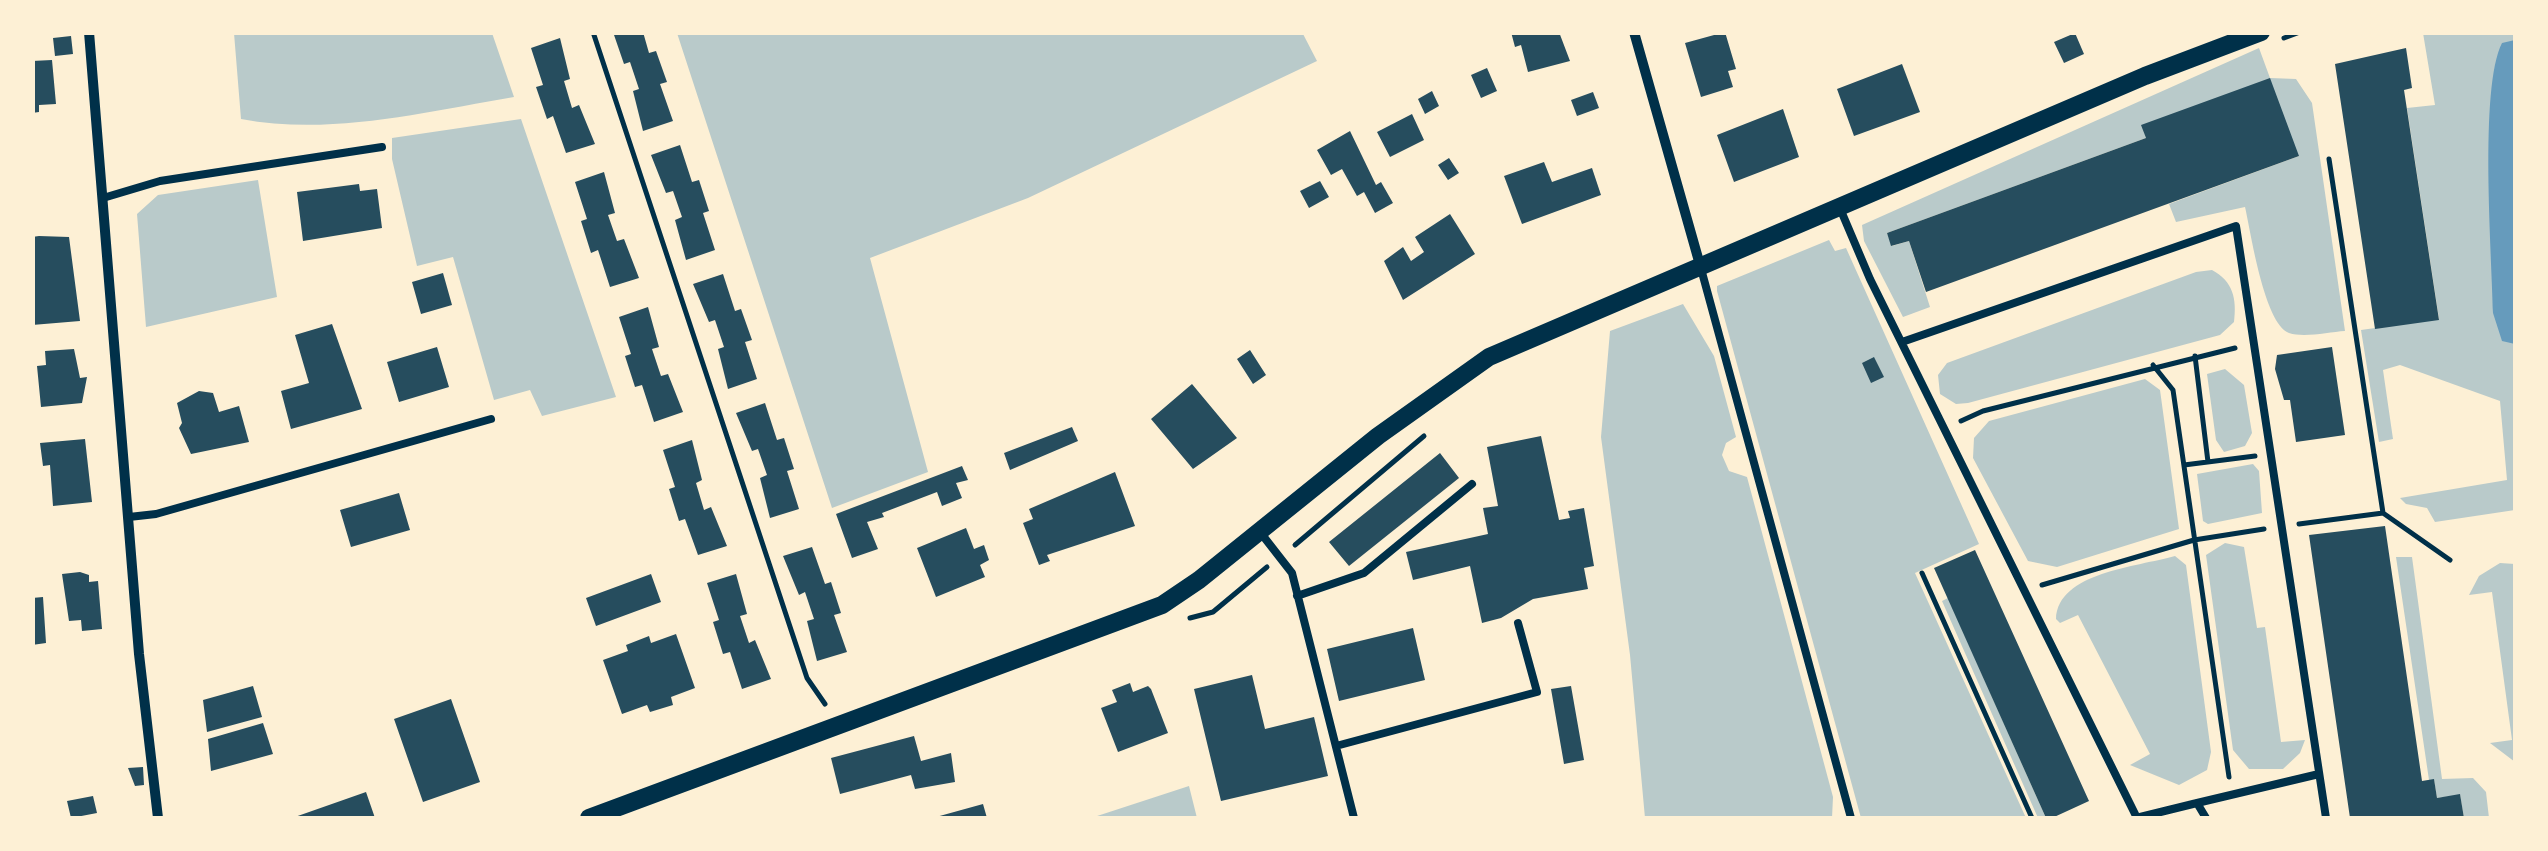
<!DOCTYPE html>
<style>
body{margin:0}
#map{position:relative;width:2548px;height:851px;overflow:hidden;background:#fdf0d5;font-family:"Varela Round",sans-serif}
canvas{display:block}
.frame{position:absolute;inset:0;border:35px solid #fdf0d5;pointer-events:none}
</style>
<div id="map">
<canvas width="2548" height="851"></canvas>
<div class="frame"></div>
</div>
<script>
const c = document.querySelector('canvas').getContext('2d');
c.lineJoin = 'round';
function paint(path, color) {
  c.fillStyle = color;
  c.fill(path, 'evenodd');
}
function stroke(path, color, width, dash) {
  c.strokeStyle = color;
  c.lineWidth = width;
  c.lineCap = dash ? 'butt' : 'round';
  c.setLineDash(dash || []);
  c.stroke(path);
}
paint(new Path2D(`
 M1302,32l15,29 -289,137 -158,60 58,214 -96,36 -155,-475z
 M234,33h258l22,64c-90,15 -183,39 -273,22z
 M2423,33h92v477l-80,12 -8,-14 -21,-4 -6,-6 107,-18 -7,-79 -100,-36 -17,5 10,69 -14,3 -18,-112 78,-11 -32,-211 28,-3z
 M2259,48l11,30 26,1 16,24 33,228c-16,1 -41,7 -56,2 -25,-10 -38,-100 -44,-126l-69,15 -7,-18 130,-48 -157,-31 4,13 -259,95 5,13 17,-5 21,66 -27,10 -39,-76 -2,-16z
 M521,119l95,278 -74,19 -12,-26 -36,10 -41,-143 -36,9 -25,-107v-21z
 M258,180l19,117 -131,30 -9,-113 21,-19z
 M1829,240l6,11 11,-3 133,296 -64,29 111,245h-165l-144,-527v-5z
 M2212,270c21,11 25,29 22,52l-14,13 -252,68 -12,1 -16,-10 -2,-19 9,-12 249,-91z
 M1683,304l31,52 22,81 -10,6 -4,12 7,16 18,6 86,320 -1,21h-187l-15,-163 -29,-218 9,-106z
 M2225,369l19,16 8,48 -7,13 -21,6 -8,-12 -9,-66z
 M2145,379l15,11 19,139 -122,38 -29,-6 -55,-103 1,-20 15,-17z
 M2253,464l6,7 3,42 -54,11 -5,-3 -6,-47z
 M2225,543l19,4 13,81 8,-1 16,115 24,-2 -5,13 -17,16h-34l-16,-19 -27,-195z
 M2175,556l11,9 25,187 -4,18 -28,15 -49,-20 20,-11 -72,-139 -18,8 -4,-4c2,-47 81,-52 119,-63z
 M2396,557h16l30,222 31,-1 13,14 3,26h-25l-4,-23 -23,3 -3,-18h-5z
 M2500,563l15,1v198l-25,-19 22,-3 -20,-148 -23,3 10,-19z
 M1948,598l98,220h-8l-96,-217z
 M1189,786l8,32h-106z`), '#b9caca');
paint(new Path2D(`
 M2515,40h1l-1,304 -13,-3 -9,-28c-1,-59 -14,-225 9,-270z`), '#669bbc');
paint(new Path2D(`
 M613,32h30l6,21 7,-2 11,31 -7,2 13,37 -30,10 -10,-40 6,-2 -9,-27 -6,2z
 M1511,32h48l11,29 -42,11 -7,-27 -6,2z
 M1725,32l11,37 -8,2 5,16 -32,10 -16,-54z
 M2075,33l9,21 -20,9 -10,-21z
 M71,36l2,18 -18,2 -2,-18z
 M560,38l10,41 -6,2 8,27 7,-3 16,39 -29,9 -13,-37 -6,3 -11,-32 7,-2 -12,-37z
 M2406,48l6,40 -8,2 35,230 -64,9 -40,-265z
 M52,60l4,44 -17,1v7l-7,1v-52z
 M1902,64l18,48 -66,24 -17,-47z
 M1487,68l10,23 -16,7 -10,-23z
 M2270,78l29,78 -373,136 -17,-51 -18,5 -4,-13 259,-95 -5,-13z
 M1432,91l7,15 -14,8 -7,-15z
 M1593,92l6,16 -22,8 -6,-16z
 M1783,109l16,48 -65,25 -17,-47z
 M1412,114l12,26 -34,17 -13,-25z
 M1350,131l26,54 5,-3 12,21 -18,10 -11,-21 -7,4 -15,-27 -11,6 -14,-25z
 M680,145l12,37 7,-2 10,31 -6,2 12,37 -29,10 -11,-40 7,-3 -9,-26 -7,2 -15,-38z
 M1449,158l10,15 -11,7 -10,-15z
 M1544,162l8,20 40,-14 9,27 -79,29 -18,-48z
 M604,172l11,41 -7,2 9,26 7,-2 15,39 -29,9 -12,-37 -7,3 -10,-32 6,-2 -12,-37z
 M1320,181l9,16 -20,11 -9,-17z
 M359,184l1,7 17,-2 5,39 -79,13 -6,-49z
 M1450,214l25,40 -72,46 -19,-39 19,-14 8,14 13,-9 -9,-15z
 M39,236l30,1 11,84 -48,4v-88z
 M443,273l9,32 -31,9 -9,-32z
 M723,274l12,37 6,-2 11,31 -7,2 12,37 -29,10 -10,-40 6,-2 -9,-27 -6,2 -16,-38z
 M648,307l11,40 -7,2 9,27 7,-2 15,38 -29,10 -12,-37 -7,2 -10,-31 6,-2 -12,-37z
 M332,324l30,85 -71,20 -10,-38 28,-8 -14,-48z
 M437,347l12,40 -50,15 -12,-40z
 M2332,347l13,88 -49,7 -6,-42h-6l-9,-31 2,-14z
 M74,349l6,29 7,-1 -5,26 -41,4 -4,-41 9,-1 -1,-14z
 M1250,350l16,25 -13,9 -16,-25z
 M1874,357l10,20 -13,6 -9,-20z
 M1192,384l45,54 -44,31 -42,-50z
 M199,391l14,2 6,19 20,-6 10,36 -58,12 -12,-26 3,-5 -5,-20z
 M765,403l12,37 7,-2 10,31 -7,2 12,38 -29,9 -10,-40 7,-3 -9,-26 -6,2 -16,-38z
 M1072,427l6,14 -68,29 -6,-17z
 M1541,436l18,84 11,-2 -2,-7 16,-3 10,58 -10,2 4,21 -55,10 -32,19 -19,5 -12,-57 -57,14 -7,-28 82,-18 -5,-26 15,-2 -11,-59z
 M85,439l7,63 -39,4 -3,-41 -7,1 -3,-23z
 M692,440l10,40 -6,3 8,27 7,-3 16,39 -29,9 -13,-36 -6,2 -10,-32 6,-2 -12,-37z
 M1440,453l19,25 -110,88 -20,-24z
 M962,466l6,14 -12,3 6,15 -20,8 -5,-14 -55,21 2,4 -17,5 11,27 -26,9 -16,-44z
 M1115,472l20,54 -88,29 3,6 -11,4 -16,-42 10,-4 -4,-10z
 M399,493l11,37 -59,17 -11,-37z
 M2385,526l37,255 12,-2 3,19 23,-4 4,24h-114l-41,-283z
 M966,528l8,21 10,-4 5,15 -9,5 5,12 -49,20 -19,-49z
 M812,547l13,37 6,-2 10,31 -7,2 13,37 -30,9 -10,-40 7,-2 -9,-27 -6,3 -16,-39z
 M1975,550l114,251 -37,17h-6l-112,-250z
 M80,572l9,3v7l9,-1 4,48 -20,2 -1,-11 -12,1 -7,-47z
 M651,574l10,28 -65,24 -10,-28z
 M736,574l11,40 -7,2 9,27 6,-3 16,39 -29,10 -12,-37 -7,2 -10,-32 6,-2 -12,-37z
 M43,597l3,46 -14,2v-47z
 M1413,628l12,52 -86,21 -12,-52z
 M676,634l19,54 -24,9 2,8 -23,7 -3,-7 -25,9 -19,-54 25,-9 -2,-6 23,-9 2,7z
 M1252,675l13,54 49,-12 14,59 -107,25 -27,-112z
 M1130,683l3,9 15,-6 3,3 17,44 -50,19 -17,-44 16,-6 -5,-12z
 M253,686l9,31 -55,15 -4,-32z
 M1571,686l13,74 -20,4 -13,-75z
 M451,699l29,83 -57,20 -29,-83z
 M263,723l10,31 -62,17 -3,-32z
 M914,736l7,25 30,-8 4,29 -40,7 -4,-14 -71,19 -9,-36z
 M143,767l1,18 -9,1 -7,-18z
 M366,792l9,26h-83z
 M93,796l4,17 -26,5 -4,-17z
 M983,804l4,14h-50l-1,-1z`), '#264d5e');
stroke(new Path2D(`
 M593,32l214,646 18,26
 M2284,38l16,-6
 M2329,159l54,354
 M2195,356l13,106
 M2153,365l20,25 56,387
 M1961,421l22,-10 252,-63
 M2184,465l71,-9
 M2299,524l84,-11 67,47
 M1295,545l129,-109
 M1922,573l110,245
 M2042,585l152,-45 70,-11
 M1190,618l23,-6 54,-45`), '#003049', 5);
stroke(new Path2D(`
 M103,198l57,-17 222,-34
 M1839,206l31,73 267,539
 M1700,265l151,553
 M1902,342l334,-116 90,592
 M129,517l27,-3 335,-95
 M1260,532l32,41 62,245
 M1297,596l67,-23 108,-89
 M1336,746l201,-54 -19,-69
 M2197,803l122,-29
 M2136,818l61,-15 9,15`), '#003049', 8);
stroke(new Path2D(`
 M89,32l50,622 19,164
 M1634,32l66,233`), '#003049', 10);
stroke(new Path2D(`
 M589,818l573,-213 37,-25 179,-144 111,-79 656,-281 116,-44`), '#003049', 18);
</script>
